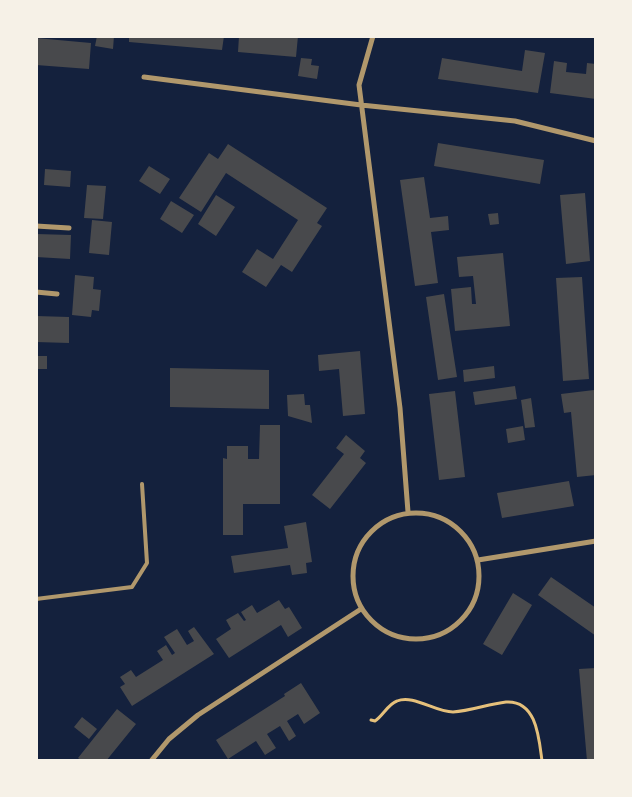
<!DOCTYPE html>
<style>
body{margin:0}
#map{position:relative;width:632px;height:797px;overflow:hidden;background:#14213d;font-family:Helvetica,sans-serif}
canvas{display:block}
.frame{position:absolute;inset:0;border:38px solid #f6f1e7;pointer-events:none}
</style>
<div id="map">
<canvas width="632" height="797"></canvas>
<div class="frame"></div>
</div>
<script>
const c = document.querySelector('canvas').getContext('2d');
c.lineJoin = 'round';
function paint(path, color) {
  c.fillStyle = color;
  c.fill(path, 'evenodd');
}
function stroke(path, color, width, dash) {
  c.strokeStyle = color;
  c.lineWidth = width;
  c.lineCap = dash ? 'butt' : 'round';
  c.setLineDash(dash || []);
  c.stroke(path);
}
paint(new Path2D(`
 M97,36h17l-1,13 -18,-3z
 M129,36h95l-2,14 -93,-8z
 M239,36h59l-2,21 -58,-5z
 M36,38l55,5 -2,26 -53,-4z
 M525,50l20,3 -7,40 -100,-14 4,-21 80,13z
 M301,58l11,1 -1,6 8,1 -2,13 -19,-3z
 M554,61l13,2 -1,9 20,2 1,-11 9,1v35l-46,-6z
 M438,143l106,17 -4,24 -106,-18z
 M228,144l99,64 -10,15 5,3 -30,46 -11,-7 -15,22 -24,-15 15,-23 16,10 25,-39 -72,-47 -25,39 -22,-14 30,-45 9,6z
 M149,166l21,13 -10,15 -21,-13z
 M45,169l26,2 -1,16 -26,-2z
 M424,177l6,41 18,-2 1,14 -18,2 7,51 -23,3 -15,-106z
 M87,185l19,1 -3,33 -19,-1z
 M585,193l5,68 -24,3 -6,-69z
 M216,195l19,12 -19,29 -18,-12z
 M171,201l23,14 -12,18 -22,-14z
 M498,213l1,11 -9,1 -2,-11z
 M92,220l20,2 -3,33 -20,-2z
 M36,234l35,1 -1,24 -34,-2z
 M503,253l7,73 -55,5 -4,-42 20,-2 1,17h4l-3,-28 -14,1 -2,-20z
 M75,275l19,2 -1,12 8,1 -2,21 -7,-1 -1,7 -19,-2z
 M582,277l7,102 -26,2 -7,-103z
 M444,294l13,83 -19,3 -12,-83z
 M36,316l33,1v26l-33,-1z
 M360,351l5,63 -22,2 -4,-47 -20,2 -1,-16z
 M36,356h11v13h-11z
 M494,366l1,12 -31,4 -1,-12z
 M170,368l99,2v39l-99,-2z
 M515,386l2,13 -42,6 -2,-13z
 M594,390l2,18v67l-19,2 -6,-65 -7,1 -3,-19z
 M455,391l10,86 -26,3 -10,-86z
 M304,394l1,11h5l2,18 -24,-7 -1,-21z
 M531,398l4,29 -10,1 -4,-28z
 M260,425h20v79h-37v31h-20v-77l4,1v-13h21v13h11z
 M523,426l2,14 -17,3 -2,-14z
 M346,435l19,16 -5,7 6,5 -36,46 -18,-14 32,-41 -8,-6z
 M569,481l5,25 -72,12 -5,-25z
 M306,522l6,40 -6,1 1,10 -15,2 -2,-10 -56,8 -3,-17 57,-8 -4,-22z
 M551,577l45,31v28l-58,-41z
 M513,593l19,12 -30,50 -19,-11z
 M279,600l6,9 4,-2 13,21 -14,9 -7,-12 -52,33 -13,-19 15,-10 -5,-9 12,-7 6,8 2,-1 -5,-8 11,-7 5,8z
 M194,627l20,27 -82,52 -12,-19 5,-3 -5,-7 11,-7 5,7 27,-17 -6,-9 9,-6 6,10 3,-2 -11,-16 13,-8 10,16 7,-4 -6,-10z
 M596,668v93h-9l-8,-92z
 M301,683l19,30 -16,11 -6,-10 -11,7 9,15 -7,5 -9,-15 -13,8 9,14 -11,7 -9,-14 -28,18 -12,-19 69,-44 -1,-2z
 M117,709l19,15 -30,37h-24l-4,-3z
 M82,717l15,12 -8,10 -15,-12z`), '#48494c');
stroke(new Path2D(`
 M371,720l4,1c8,-5 13,-17 22,-20 16,-7 38,11 56,11 18,-1 35,-8 53,-10 31,-2 33,37 36,59`), '#e5c07b', 3);
stroke(new Path2D(`
 M36,599l96,-12 15,-24 -5,-79`), '#b1986c', 4);
stroke(new Path2D(`
 M373,36l-14,49 41,323 8,104
 M144,77l217,28 154,16 81,20
 M36,226l33,2
 M36,292l21,2
 M353 576a63 63 0 1 1 126 0a63 63 0 1 1-126 0Z
 M478,560l118,-19
 M151,761l18,-22 29,-24 163,-106`), '#b1986c', 5);
</script>
